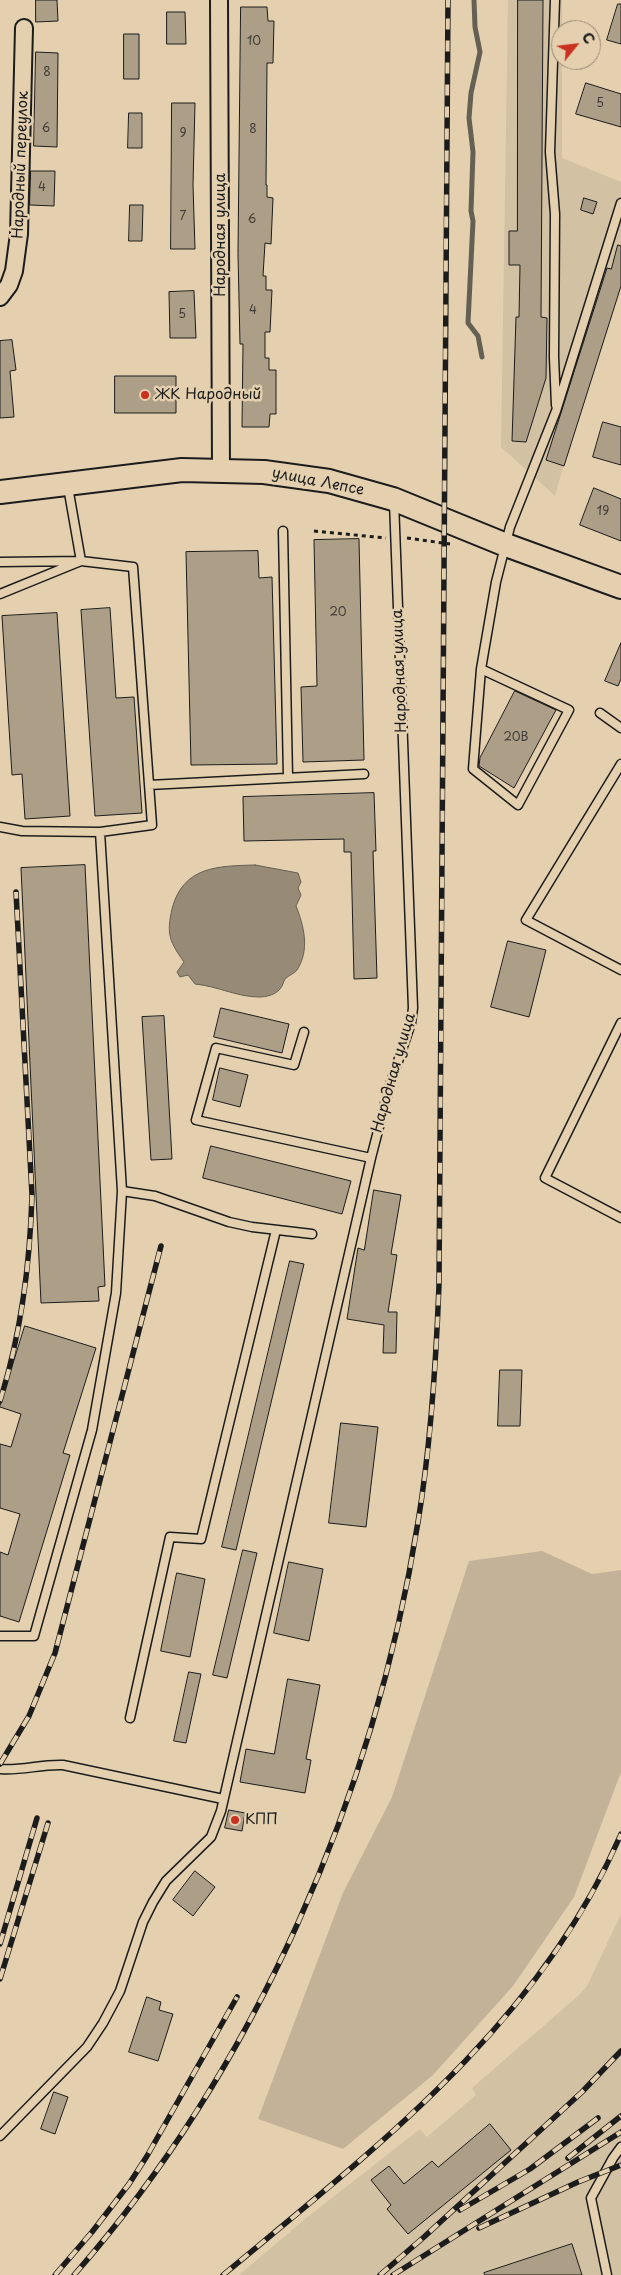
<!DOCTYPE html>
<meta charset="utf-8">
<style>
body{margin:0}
#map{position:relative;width:621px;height:2275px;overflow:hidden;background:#e4d0af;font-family:"Playpen Sans",sans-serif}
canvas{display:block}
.north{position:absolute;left:551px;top:20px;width:50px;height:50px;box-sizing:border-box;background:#e4d0af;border:1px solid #948874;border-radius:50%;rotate:61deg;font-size:14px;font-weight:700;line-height:20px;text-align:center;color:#1c1c1c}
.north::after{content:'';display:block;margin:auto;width:18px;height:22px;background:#c8321e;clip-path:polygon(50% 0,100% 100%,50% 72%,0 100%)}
</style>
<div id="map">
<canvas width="621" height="2275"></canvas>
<div class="north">С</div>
</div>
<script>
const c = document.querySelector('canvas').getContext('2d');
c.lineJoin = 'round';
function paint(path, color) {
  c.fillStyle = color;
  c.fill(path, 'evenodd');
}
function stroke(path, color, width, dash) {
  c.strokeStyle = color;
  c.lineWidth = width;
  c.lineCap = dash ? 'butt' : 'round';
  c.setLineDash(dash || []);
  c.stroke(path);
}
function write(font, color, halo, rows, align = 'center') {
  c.font = font + ' "Playpen Sans",sans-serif';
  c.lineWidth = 5;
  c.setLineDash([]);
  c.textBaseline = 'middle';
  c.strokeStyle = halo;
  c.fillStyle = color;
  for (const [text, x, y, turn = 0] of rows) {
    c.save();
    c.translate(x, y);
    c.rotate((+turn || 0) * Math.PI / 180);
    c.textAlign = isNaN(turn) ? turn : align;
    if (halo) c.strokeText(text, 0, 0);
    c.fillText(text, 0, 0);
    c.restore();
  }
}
paint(new Path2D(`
 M508,0h54v158l59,24v76l-66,238 -54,-49z
 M621,1914v361h-382l66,-56 115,-90 7,8 49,-42 -4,-7 107,-93 8,-9z`), '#d3c1a3');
paint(new Path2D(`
 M542,1551l50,23 29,-4v202l-47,125 -61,89 -80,89 -90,74 -85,-30 85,-226 49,-96 77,-236z`), '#c3b297');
const water = new Path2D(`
 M255,865l43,8 3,9 -3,6 3,7 -5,11c8,20 14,44 1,64 -3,4 -8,5 -12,9 -2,3 -2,7 -5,10 -5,6 -14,8 -21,8 -22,0 -42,-11 -64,-13l-7,-9 -8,2 -3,-5 7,-10c-14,-20 -18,-27 -12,-53 11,-43 46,-43 83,-44z`);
paint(water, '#978b77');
stroke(water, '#665f53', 1);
stroke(new Path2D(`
 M474,0l1,27 5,25 -9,41 -2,25 4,34 -2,59 2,10 -5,102 10,13 4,21`), '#665f53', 5);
const building = new Path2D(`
 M36,0h21l1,21 -22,1z
 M518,0h25l-2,317 6,1 -1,60 -20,64 -14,-1 4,-124h3l1,-52h-11v-34h8z
 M618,4h3v40l-14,-4z
 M241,7h26l1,14h6l-1,42h-6l-1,122h1v12l6,1 -2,46 -6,-1 -2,33h3v14h6l-2,42h-5v26h4v12h7v44h-6l-1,13h-27l1,-83h-3l-2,-90z
 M167,12h18l1,32h-19z
 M124,34h15v45h-15z
 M36,52l22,1 -1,94 -23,-1z
 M586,83l35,11v33l-45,-13z
 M172,103h23l-2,82 2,64h-24z
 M129,113h13v35h-14z
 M31,171h24l-1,35 -24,-1z
 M584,198l13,4 -4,12 -12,-4z
 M130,205h13l-1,36h-13z
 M618,245l3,1v40l-57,180 -18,-6 61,-192 4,1z
 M194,291l2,47h-26l-1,-46z
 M12,340l4,30 -6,1 4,46 -14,1v-77z
 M115,376h61v37h-61z
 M603,422l18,5v38l-28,-8z
 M594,488l27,11v42l-41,-16z
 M359,539l5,221 -61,2 -2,-75 16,-1 -3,-146z
 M258,551l1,27 13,-1 5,187 -86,1 -5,-213z
 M110,608l6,90 18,-1 8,116 -47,3 -14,-206z
 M57,613l13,203 -45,3 -3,-45 -10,1 -10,-159z
 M621,643v36l-3,7 -13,-5z
 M515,691l41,19 -42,78 -35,-22 1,-8z
 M374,793l2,58h-3l4,127 -23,1 -3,-127h-7v-13l-100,2 -1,-44z
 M85,865l20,421 -7,1 1,14 -58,2 -20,-435z
 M508,941l38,9 -17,67 -38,-10z
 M221,1008l68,16 -7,29 -68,-16z
 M164,1016l8,143 -21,1 -9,-143z
 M220,1068l28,7 -8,32 -27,-7z
 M211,1146l140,35 -9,33 -139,-36z
 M374,1190l27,5 -10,59 6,1 -9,57h9l-1,41h-13l1,-28 -37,-6 11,-71 6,2z
 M290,1261l14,3 -68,286 -14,-3z
 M25,1326l71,22 -33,105 7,2 -51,167 -19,-6v-64l8,3 12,-41 -20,-6v-64l11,3 10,-33 -21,-7z
 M500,1370h22l-2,56h-22z
 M341,1423l37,4 -12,100 -37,-4z
 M243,1550l14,3 -30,125 -14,-3z
 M289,1562l34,7 -14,72 -35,-8z
 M177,1573l28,6 -15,78 -29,-6z
 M189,1672l12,2 -15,69 -12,-2z
 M288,1679l32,6 -14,74 5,1 -6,33 -65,-11 6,-33 28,5z
 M229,1810l16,3 -3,18 -17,-3z
 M195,1871l20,16 -22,29 -20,-16z
 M147,1997l14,5 -2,8 14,4 -15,47 -29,-9z
 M54,2092l14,5 -13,37 -14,-5z
 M490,2124l21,26 -103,84 -21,-25 4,-4 -20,-25 18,-14 15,18 28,-23 6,6z
 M572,2244l10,31h-97l-1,-2z`);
paint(building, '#ac9e87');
stroke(building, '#1c1c1c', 1);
const lane = new Path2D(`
 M555,0l-5,152 5,62 -1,143 2,48
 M283,531l5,246
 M0,562l81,-1 52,6 19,258 -52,7 22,359 -6,102 -24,137 -58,206h-34
 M0,594l81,-33 -13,-74
 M481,669l-8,100 45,36 51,-95 -88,-41 15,-87 14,-55 46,-116 65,-208
 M600,713l21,15
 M621,764l-95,156 95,50
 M149,785l215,-11
 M0,827l22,4 78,1
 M621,1023l-76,155 76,40
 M304,1032l-10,33 -78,-17 -20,72 175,38 18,-70 22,-65 2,-15 -19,-507
 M122,1191l33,5 74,26 23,5 60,7
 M130,1718l40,-181 31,2 75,-309
 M0,1769c21,2 41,-5 63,-4l160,34
 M0,2136l87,-89 16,-24 17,-32 23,-69 10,-20 13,-21 45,-44 10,-26 150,-653
 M607,2275l-16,-77 22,-40 8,-11`);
const street = new Path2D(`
 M219,0l2,469
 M0,297l9,-12 5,-14 5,-37 5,-206`);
const secondary = new Path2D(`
 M0,492l182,-22 82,2 65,9 64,18 113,46 115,42`);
stroke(lane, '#1c1c1c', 11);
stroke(street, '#1c1c1c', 20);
stroke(secondary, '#1c1c1c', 26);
stroke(new Path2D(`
 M314,531l72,7
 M407,538l43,6`), '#1c1c1c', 3, [4, 4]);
stroke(lane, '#e4d0af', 8);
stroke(street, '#e4d0af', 16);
stroke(secondary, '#e4d0af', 22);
const rail = new Path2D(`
 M0,1401c21,-67 30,-136 32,-206l-16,-303
 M0,1764l29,-48 26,-63 106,-407
 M0,1944l37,-126
 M0,1979l48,-156
 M568,2158l53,-42
 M460,2210l70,-41 68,-51
 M479,2228l99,-46 43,-17
 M55,2275l37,-43 37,-48 18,-28 90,-159
 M74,2275c182,-207 301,-482 344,-753 13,-78 18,-158 21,-237 4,-428 5,-857 9,-1285
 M223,2275c154,-128 316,-251 398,-441
 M380,2275l44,-38 158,-145 39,-41
 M393,2275l228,-143`);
stroke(rail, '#1c1c1c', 5.5);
stroke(rail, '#e4d0af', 4, [11]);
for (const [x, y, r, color] of [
 [145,395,5,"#c8321e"],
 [235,1820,5,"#c8321e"]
]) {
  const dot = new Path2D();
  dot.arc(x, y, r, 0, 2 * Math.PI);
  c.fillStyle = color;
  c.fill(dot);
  stroke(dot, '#e4d0af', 2);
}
write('12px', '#403c37', null, [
 ["10",254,42],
 ["8",47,73],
 ["5",600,104],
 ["6",46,129],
 ["8",253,130],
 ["9",183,134],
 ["4",42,188],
 ["7",183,217],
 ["6",252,220],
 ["4",253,311],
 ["5",182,315],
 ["19",603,512],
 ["20",338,613],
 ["20В",516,738]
]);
write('15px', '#1c1c1c', '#e4d0af', [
 ["Народный переулок",21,165,-88],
 ["Народная улица",221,235,-90],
 ["улица Лепсе",318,482,11],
 ["Народная улица",400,671,-92],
 ["Народная улица",394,1073,-74]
]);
write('15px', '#1c1c1c', '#e4d0af', [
 ["ЖК Народный",155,395],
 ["КПП",245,1820]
], 'left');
</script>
